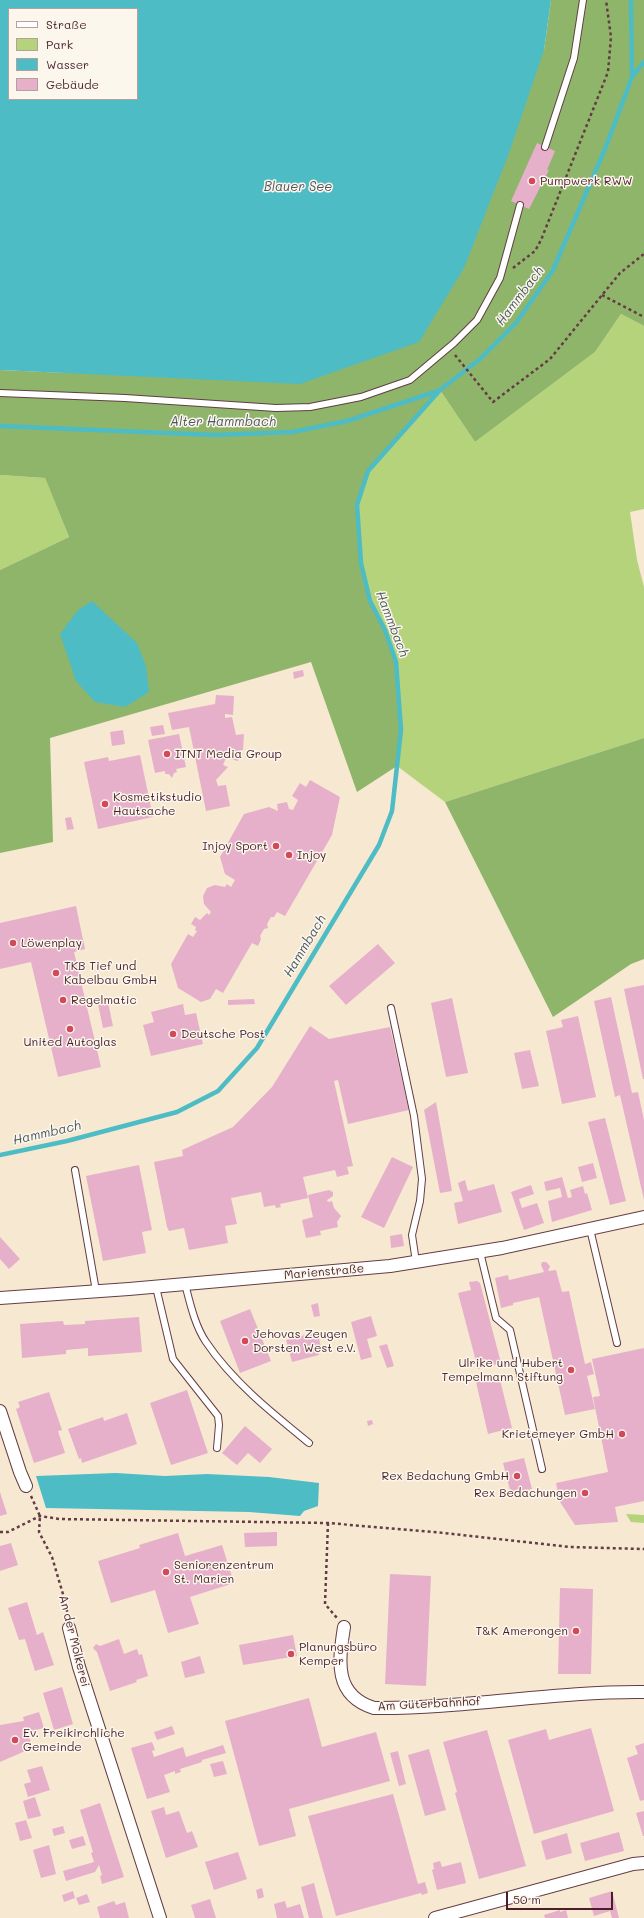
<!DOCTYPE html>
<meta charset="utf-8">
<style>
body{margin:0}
#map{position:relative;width:644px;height:1918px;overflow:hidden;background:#f7e8d1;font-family:Mali,sans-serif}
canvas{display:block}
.legend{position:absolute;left:8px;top:8px;width:130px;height:92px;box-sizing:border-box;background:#fbf7ec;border:1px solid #b4a19f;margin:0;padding:5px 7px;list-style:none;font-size:12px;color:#4a1f2b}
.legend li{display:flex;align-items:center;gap:8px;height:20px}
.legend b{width:20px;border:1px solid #b4a19f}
.scale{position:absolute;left:506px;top:1892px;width:107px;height:18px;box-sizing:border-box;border:2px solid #4a1f2b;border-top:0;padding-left:5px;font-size:12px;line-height:14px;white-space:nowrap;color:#4a1f2b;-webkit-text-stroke:3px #fbf7ec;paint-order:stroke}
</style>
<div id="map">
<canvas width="644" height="1918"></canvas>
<ul class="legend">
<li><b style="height:5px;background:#fff"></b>Straße</li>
<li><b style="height:11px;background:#b4d37a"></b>Park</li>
<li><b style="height:11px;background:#4dbcc4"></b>Wasser</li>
<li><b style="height:11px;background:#e6b0cb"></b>Gebäude</li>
</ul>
<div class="scale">50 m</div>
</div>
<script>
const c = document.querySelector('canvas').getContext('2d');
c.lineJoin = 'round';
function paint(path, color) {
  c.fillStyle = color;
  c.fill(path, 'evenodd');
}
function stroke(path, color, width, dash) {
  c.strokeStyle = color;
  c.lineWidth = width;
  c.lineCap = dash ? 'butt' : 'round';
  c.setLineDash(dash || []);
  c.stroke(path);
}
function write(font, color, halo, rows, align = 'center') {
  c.font = font + ' Mali,sans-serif';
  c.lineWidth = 3;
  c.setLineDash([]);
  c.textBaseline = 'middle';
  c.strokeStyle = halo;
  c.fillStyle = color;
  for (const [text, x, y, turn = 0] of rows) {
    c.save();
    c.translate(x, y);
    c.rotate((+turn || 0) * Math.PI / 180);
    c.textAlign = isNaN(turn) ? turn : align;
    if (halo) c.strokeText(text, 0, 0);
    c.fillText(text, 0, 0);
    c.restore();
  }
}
paint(new Path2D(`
 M621,314l23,12v183l-14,3 7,48 7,27v151l-199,64 -48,-36 4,-36 -5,-68 -11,-32 -15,-29 -9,-38 -4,-58 11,-34 72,-81 35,52 120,-90z
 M0,475l45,3 24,59 -69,33z
 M626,1514l18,1v8l-13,-1z`), '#b4d37a');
paint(new Path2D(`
 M551,0h93v326l-23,-12 -26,38 -120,90 -35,-52 -72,81 -11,34 4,58 9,38 15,29 11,32 5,68 -4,36 -40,26 -46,-130 -261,76 3,104 -53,11v-283l69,-33 -24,-59 -45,-3v-105l67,3 477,-323z
 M644,738v221l-13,5 -78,53 -108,-215z`), '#8fb56a');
paint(new Path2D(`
 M0,0h551l-7,50 -35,103 -45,115 -45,74 -119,42 -300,-14zM9,9h128v90h-128z
 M92,601l45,42 9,23 3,26 -24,15 -30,-5 -19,-21 -16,-47 18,-24z
 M116,1473l49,3 42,-2 62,3 50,6 -1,23 -14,5 -4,5 -51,-4 -203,-4 -10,-32z`), '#4dbcc4');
stroke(new Path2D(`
 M632,77l12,-15
 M0,426l215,9 77,-3 55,-11 91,-30
 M0,1155l67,-14 110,-29 41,-21 39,-43 122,-203 13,-34 9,-81 -5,-68 -11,-32 -15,-29 -9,-38 -4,-58 11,-34 72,-81 40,-31 36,-36 37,-53 52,-121 27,-72 -1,-77`), '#4dbcc4', 4.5);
paint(new Path2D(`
 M537,143l18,8 -8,19h2l-20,39 -18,-8z
 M303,670l1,6 -10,3 -1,-7z
 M216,695l18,1 -1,19 -8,-1v4l7,-1 4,18 8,-1 -1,16h-2l-3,11 -12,-3 -3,7 5,2 -12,13 2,6 8,-1 4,21 -24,5 -17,-84 -17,3 -4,-17 47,-9z
 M163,725l2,9 -13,2 -2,-9z
 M123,730l2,14 -13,2 -2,-14z
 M179,734l7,33 -10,2 1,3 -3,1 -2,5 -3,-4h-4v-3l-10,2 -7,-33z
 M140,755l13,62 -55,12 -14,-67 24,-5 1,4z
 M310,780l30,17 -8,38 -47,81 -8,-4 -3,5h-3l-4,7 1,4 -4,1 -4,7 1,3 -3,7 -6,-3 -29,50 -7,-4 -6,10 -9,3 -23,-14 -7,-24 17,-30 5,3 4,-6 -2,-1 1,-3 -5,-3 4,-7 5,3 7,-7 2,2 2,-3 -7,-8 -1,-8 4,-8 8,-3 10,2 2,-3 4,3 4,-7 -10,-6 -5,-17 24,-43 25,-7 9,4 -1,-7 10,-2 2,7 4,1 5,-10 -6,-4 8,-13 6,4z
 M71,817l3,12 -7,1 -2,-12z
 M76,906l9,43 -11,3 27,115 -43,10 -27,-115 -31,7v-46z
 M378,944l17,19 -49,42 -17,-19z
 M644,985v94h-1l-19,-90z
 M611,997l21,96 6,-1 6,28v80l-24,-105 -5,2 -21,-96z
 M452,998l16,75 -22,4 -15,-74z
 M254,999l1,5 -27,1v-5z
 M108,1002l5,24 -10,2 -5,-24z
 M183,1004l2,11 11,-2 7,31 -52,12 -8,-31 11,-3 -3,-10z
 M578,1016l18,81 -34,7 -16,-73 17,-4 -2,-7z
 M310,1026l19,13 61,-12 19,83 -61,14 -10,-44 -4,1 19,85 -6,1 2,7 -12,3 -2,-7 -32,7 5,21 -28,6 1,3 -5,1 -1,-3 -11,2 -3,-15 -30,6 6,26 -12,2 3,17 -39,7 -5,-22 -15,3 -2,-4 -13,-65 29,-6 -1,-6 51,-23 39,-40z
 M530,1050l9,36 -17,3 -8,-36z
 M436,1102l16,89 -12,2 -16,-83z
 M605,1118l21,83 -16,4 -22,-83z
 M392,1157l21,10 -29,61 -23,-11z
 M593,1163l4,15 -15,4 -4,-15z
 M139,1165l13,65 -10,2 4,21 -43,8 -17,-85z
 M562,1177l6,21 4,-1 -2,-7 13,-4 2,8 2,-1 5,17 -40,12 -4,-21 14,-4 -2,-9 -14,3 -2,-9z
 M465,1180l3,11 26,-7 8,28 -44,12 -4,-21 9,-2 -5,-18z
 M531,1185l3,9 -15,5 3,9 15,-5 7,20 -20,7 -13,-38z
 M329,1190l4,2v4l-6,4 1,2 4,-1 2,7 7,8 -4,6 1,5 -18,4 1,4 -15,3 -4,-18 11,-3 -5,-22z
 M402,1234l2,12 -13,2 -1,-12z
 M0,1237l20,22 -11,10 -9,-10z
 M542,1262h4l4,4 -2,5 8,-1 6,22 7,-1 16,73 6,-2 3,12 -7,2 8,33 -30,6 -26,-118 -26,6v2l-12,3 -6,-30 13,-3 1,5 35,-8 -3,-7z
 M477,1281l3,2 21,80 -23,6 -20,-76 13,-3 -2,-8z
 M318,1303l2,13 -6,1 -3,-12z
 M250,1309l21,52 -31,12 -20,-52z
 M371,1316l6,20 -10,3 5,18 -11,3 -10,-38z
 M139,1317l3,35 -54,4v-8l-22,2v4l-44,4 -2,-34 43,-3 1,4 21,-1v-3z
 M313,1333l2,6 4,-1 2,10 -3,1 1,6 -27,7 -6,-22z
 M387,1344l7,22 -7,2 -8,-22z
 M644,1348v153l-29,6 3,15 -43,3 -15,-23 -4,-19 52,-11 -15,-75 7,-1 -8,-37z
 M499,1376l13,52 -24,6 -12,-52z
 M187,1390l21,63 -37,12 -21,-62z
 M49,1392l13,38 -4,1 7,22 -31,10 -18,-54 4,-2 -2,-5z
 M127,1413l10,31 -55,19 -1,-5 -2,1 -11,-30 35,-12 1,4z
 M372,1420l1,4 -5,2 -1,-5z
 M245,1426l27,23 -12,14 -12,-10 -11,12 -15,-12z
 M524,1458l8,31 -21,5 -8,-31z
 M0,1492l7,22 -7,2z
 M277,1532v14l-32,1 -1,-14z
 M178,1533l7,23 37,-11 12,38 -44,14 9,27 -31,9 -13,-43 -44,13 -13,-42 42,-13 -1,-3z
 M11,1543l7,22 -18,6v-25z
 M390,1574l41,2 -5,110 -41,-2z
 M560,1588l33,1 -2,85h-33z
 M27,1602l10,33 6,-3 11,33 -19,6 -10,-32 -6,1 -11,-32z
 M293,1635l4,21 -54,9 -4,-20z
 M119,1639l5,15 13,-5 2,6 3,-1 6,22 -12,4 1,2 -27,9 -13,-39 -4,-4 3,-4 4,2z
 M200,1656l5,17 -20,5 -4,-16z
 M62,1687l11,37 -19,6 -11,-37z
 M309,1698l13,49 54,-15 14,49 -101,28 7,27 -37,10 -34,-125z
 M39,1712l5,16 -16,4 4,16 -32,14v-37l24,-4 -1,-4z
 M172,1726l3,8 -18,6 -3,-8z
 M591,1728l23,83 -80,23 -26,-94 38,-11 3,11z
 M487,1730l39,136 -47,13 -24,-86 2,-1 -14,-50z
 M152,1742l3,8 -3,1 2,6 29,-10 3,10 37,-12 3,8 -24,7v2l-22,7 1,3 -6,2v-3l-11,4 6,17 -23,7 -16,-51z
 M644,1743v57l-4,1 -13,-43 11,-4 -3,-8z
 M429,1749l17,61 -21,6 -17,-61z
 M398,1751l8,33 -7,2 -9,-33z
 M223,1761l4,13 -13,3 -4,-13z
 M42,1766l8,24 -22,7 -4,-13 7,-2 -4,-12z
 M393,1794l25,90 7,-2 3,11 -6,2 -1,-2 -85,23 -28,-100z
 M35,1797l6,19 -13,3 -5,-18z
 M100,1803l24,74 -22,7 -2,-8 2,-1 -3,-10 -4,7 -29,9 -3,-10 31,-9 -3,-9 2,-1 -13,-42z
 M164,1807l2,8 13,-4 8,22 5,-2 6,16 -32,11 -15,-47z
 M644,1811v25h-1l-7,-23z
 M26,1820l6,18 -12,3 -5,-18z
 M63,1826l2,7 -11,3 -2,-7z
 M619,1832l5,19 -39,10 -5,-18z
 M567,1833l5,20 -26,7 -5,-19z
 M83,1836l3,9 -14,4 -3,-9z
 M49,1845l7,29 -15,4 -8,-28z
 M238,1852l9,27 -33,11 -9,-28z
 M440,1861l2,6 19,-5 5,21 -29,7 -5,-20 2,-1 -1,-6z
 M314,1883l4,16 5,19h-14l-8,-31z
 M262,1888l2,9 -6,2 -2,-9z
 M73,1891l2,7 -11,4 -2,-7z
 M612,1891l7,27h-7l-2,-7 -16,5 -5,-18z
 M87,1894l3,8 -11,3 -3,-7z
 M210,1899l6,19h-21l-4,-13z
 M114,1901l2,4 9,-3 4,16h-29l-3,-11z
 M285,1901l2,7 13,-4 4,14h-27l-3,-14z
 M560,1910v2l6,-2 2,8h-23l-1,-3z`), '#e6b0cb');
const service = new Path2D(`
 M545,147l29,-89 9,-58
 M0,393l125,5 151,10 34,-1 51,-10 49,-17 44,-37 23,-23 23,-42 20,-73
 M391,1008l23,108 8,63 -2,22 -8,34 4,27
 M75,1170l21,121
 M590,1229l27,114
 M480,1252l16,66 14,12 32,139
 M185,1284c5,19 10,42 21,58 27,40 66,71 103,101
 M156,1287l17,72 45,57 1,9 -2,23`);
const minor = new Path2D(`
 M0,1298l129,-9 261,-23 112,-18 142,-31
 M0,1411l20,61 6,14
 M344,1627c-5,33 -11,68 30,81 90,1 180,-17 270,-16
 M69,1628l10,39 81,251
 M435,1918l198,-54 11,-1`);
stroke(service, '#643d44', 8);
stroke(minor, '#643d44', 14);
stroke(new Path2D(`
 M513,268l22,-17 6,-11 67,-168 3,-35 -5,-37
 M602,295l42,22
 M455,355l38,47 57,-43 70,-86 24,-19
 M31,1496l9,20 -1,16 13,25 13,44 3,15
 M328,1523l-3,81 12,14
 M0,1532h8l32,-16 19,3 269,4 116,10 126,14 74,2`), '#643d44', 2.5, [3, 3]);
stroke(service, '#fff', 6);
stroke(minor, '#fff', 12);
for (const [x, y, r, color] of [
 [532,181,4,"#d1495b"],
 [167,754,4,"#d1495b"],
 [105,804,4,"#d1495b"],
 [276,846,4,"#d1495b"],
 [289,855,4,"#d1495b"],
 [13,943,4,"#d1495b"],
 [56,973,4,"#d1495b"],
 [63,1000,4,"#d1495b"],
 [70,1029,4,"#d1495b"],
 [173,1034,4,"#d1495b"],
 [245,1341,4,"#d1495b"],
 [571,1370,4,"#d1495b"],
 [622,1434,4,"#d1495b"],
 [517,1476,4,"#d1495b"],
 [585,1493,4,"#d1495b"],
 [166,1572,4,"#d1495b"],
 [576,1631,4,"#d1495b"],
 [291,1654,4,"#d1495b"],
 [15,1740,4,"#d1495b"]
]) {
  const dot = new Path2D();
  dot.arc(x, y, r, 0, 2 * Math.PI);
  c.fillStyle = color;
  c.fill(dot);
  stroke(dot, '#fbf7ec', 1.5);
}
write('12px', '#4a1f2b', '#fbf7ec', [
 ["Pumpwerk RWW",540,181],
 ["ITNT Media Group",175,754],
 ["Kosmetikstudio",113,797],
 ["Hautsache",113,811],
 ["Injoy Sport",268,846,"right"],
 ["Injoy",297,855],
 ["Löwenplay",21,943],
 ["TKB Tief und",64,966],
 ["Kabelbau GmbH",64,980],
 ["Regelmatic",71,1000],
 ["Deutsche Post",181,1034],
 ["United Autoglas",70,1042,"center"],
 ["Jehovas Zeugen",253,1334],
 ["Dorsten West e.V.",253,1348],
 ["Ulrike und Hubert",563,1363,"right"],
 ["Tempelmann Stiftung",563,1377,"right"],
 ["Krietemeyer GmbH",614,1434,"right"],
 ["Rex Bedachung GmbH",509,1476,"right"],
 ["Rex Bedachungen",577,1493,"right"],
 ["Seniorenzentrum",174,1565],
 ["St. Marien",174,1579],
 ["T&K Amerongen",568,1631,"right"],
 ["Planungsbüro",299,1647],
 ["Kemper",299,1661],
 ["Ev. Freikirchliche",23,1733],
 ["Gemeinde",23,1747]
], 'left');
write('12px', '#4a1f2b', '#fbf7ec', [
 ["Marienstraße",324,1272,-5],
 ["An der Molkerei",74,1641,76],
 ["Am Güterbahnhof",429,1704,-3]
]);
write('italic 13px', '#4b5661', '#fbf7ec', [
 ["Blauer See",298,187],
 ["Hammbach",520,296,-53],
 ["Alter Hammbach",223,422],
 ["Hammbach",392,624,69],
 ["Hammbach",305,946,-59],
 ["Hammbach",47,1133,-13]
]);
</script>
